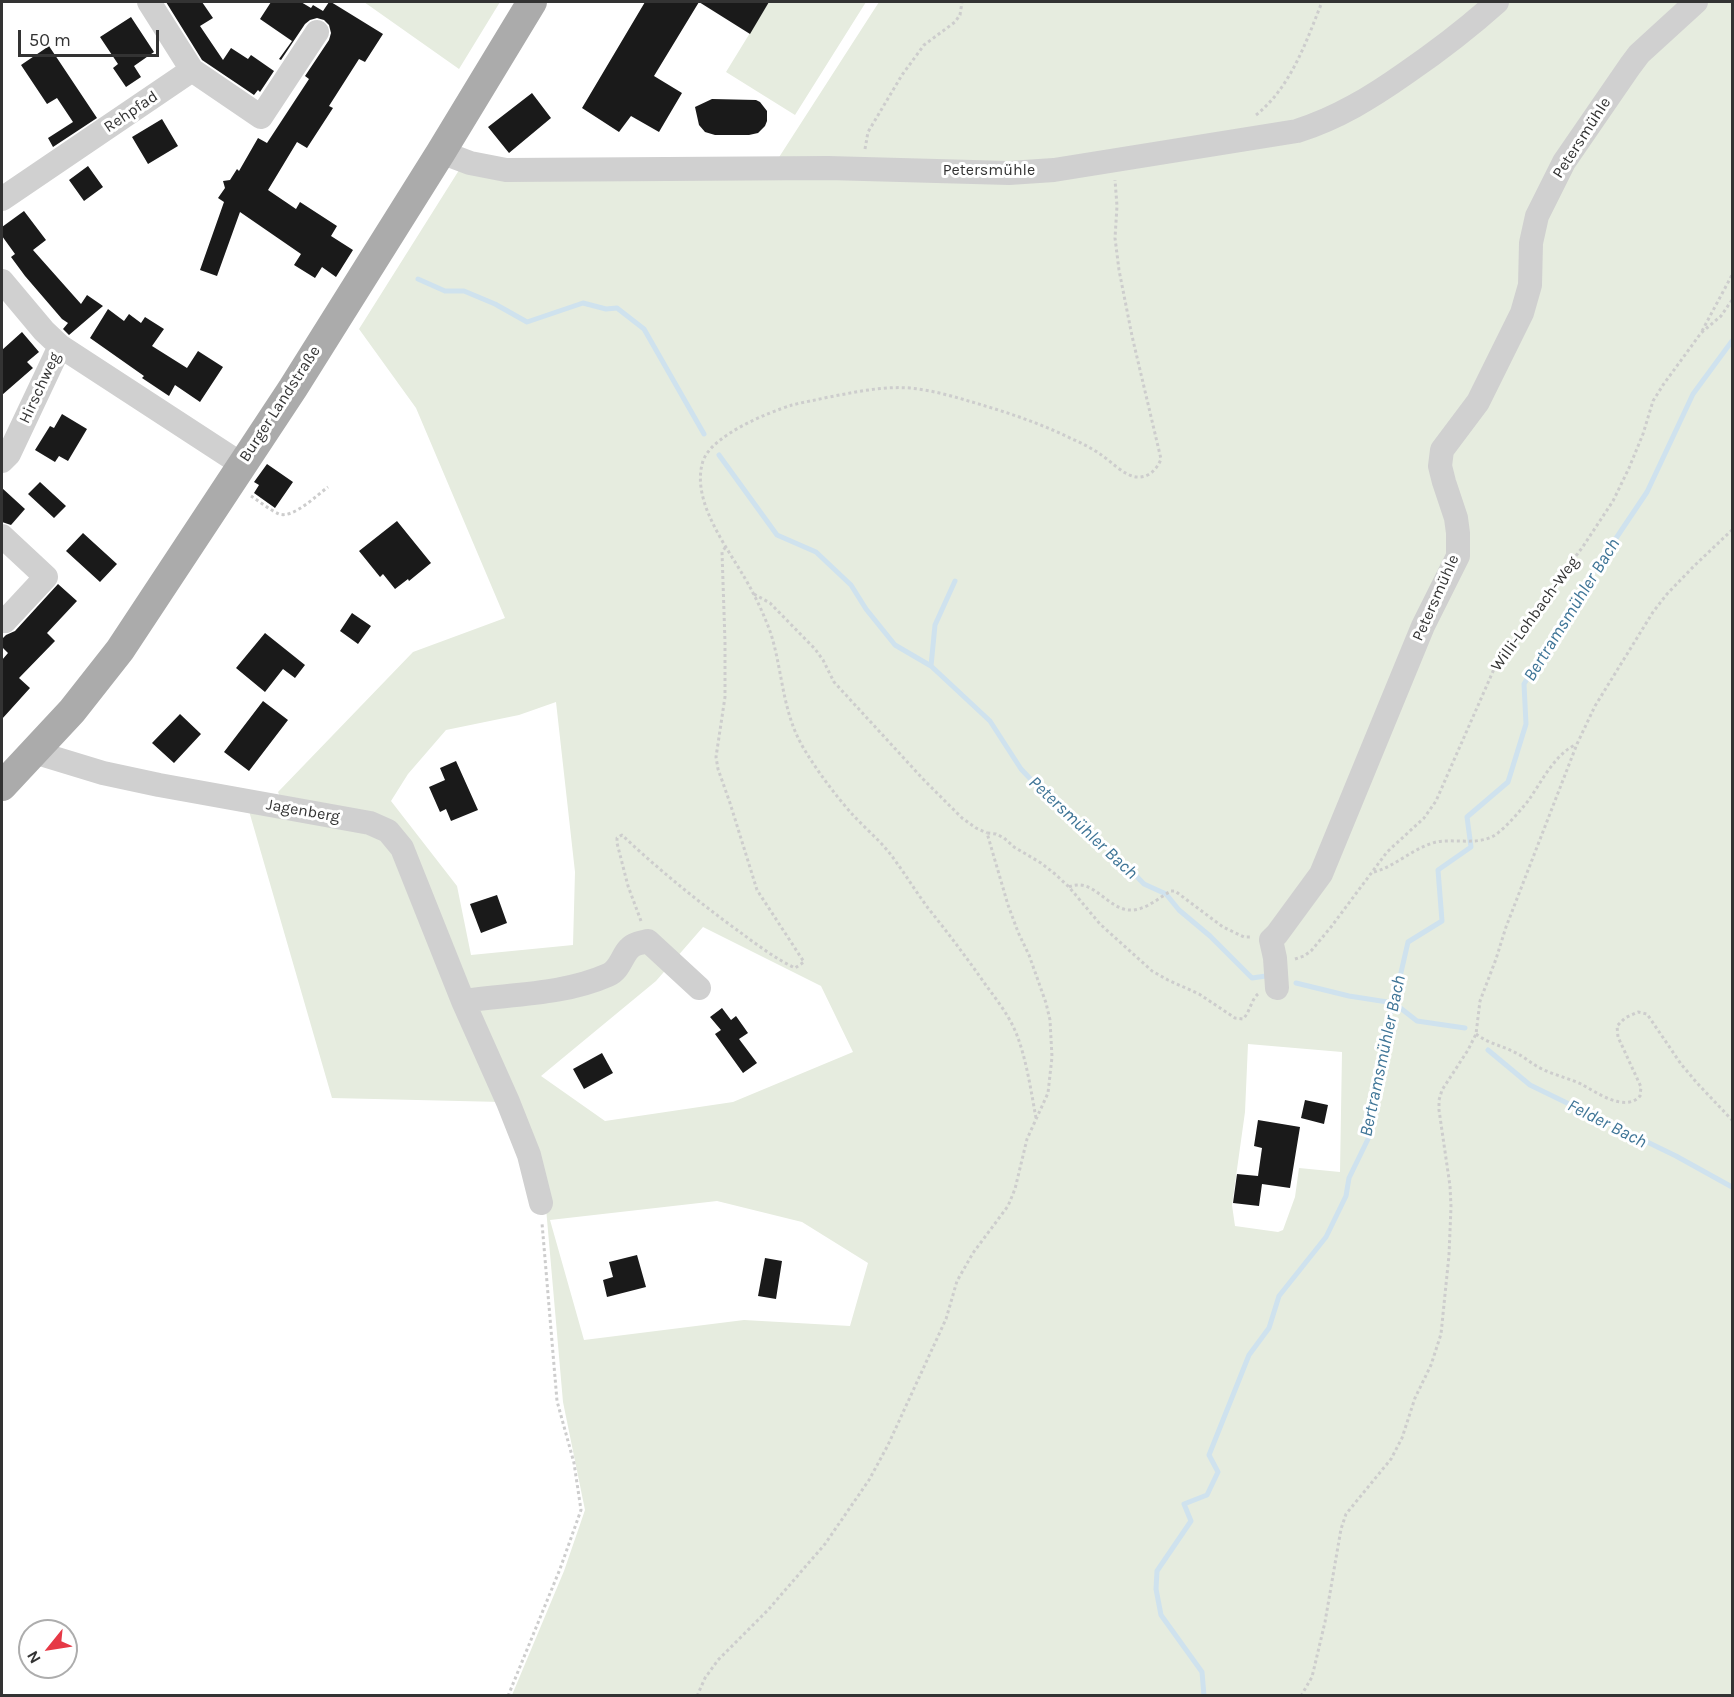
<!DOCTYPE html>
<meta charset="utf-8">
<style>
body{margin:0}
#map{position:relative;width:1734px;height:1697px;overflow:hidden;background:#fff;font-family:Karla,sans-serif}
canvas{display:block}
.frame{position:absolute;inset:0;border:3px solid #333;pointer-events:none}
.north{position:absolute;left:18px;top:1619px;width:60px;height:60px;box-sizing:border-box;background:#fff;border:2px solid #adadad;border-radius:50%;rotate:240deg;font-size:16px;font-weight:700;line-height:24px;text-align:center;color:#333}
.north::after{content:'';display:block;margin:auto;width:21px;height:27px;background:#e63946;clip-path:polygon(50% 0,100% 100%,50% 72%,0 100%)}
.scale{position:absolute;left:18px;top:30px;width:141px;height:27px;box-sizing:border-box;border:3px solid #333;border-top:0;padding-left:8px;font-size:18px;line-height:21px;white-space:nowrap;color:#333;-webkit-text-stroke:4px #fff;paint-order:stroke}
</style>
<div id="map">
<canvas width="1734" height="1697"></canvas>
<div class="frame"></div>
<div class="north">N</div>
<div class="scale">50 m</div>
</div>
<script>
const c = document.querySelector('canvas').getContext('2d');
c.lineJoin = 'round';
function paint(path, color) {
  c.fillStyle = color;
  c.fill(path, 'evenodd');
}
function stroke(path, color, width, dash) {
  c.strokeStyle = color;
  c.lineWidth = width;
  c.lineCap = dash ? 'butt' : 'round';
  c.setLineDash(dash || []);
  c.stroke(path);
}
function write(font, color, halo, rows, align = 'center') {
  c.font = font + ' Karla,sans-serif';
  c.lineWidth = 6;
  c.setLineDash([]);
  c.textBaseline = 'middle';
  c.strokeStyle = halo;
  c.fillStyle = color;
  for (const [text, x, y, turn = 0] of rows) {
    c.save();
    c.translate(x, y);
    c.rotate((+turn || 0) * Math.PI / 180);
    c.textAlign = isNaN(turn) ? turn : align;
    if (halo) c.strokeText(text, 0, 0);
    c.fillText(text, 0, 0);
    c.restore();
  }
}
paint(new Path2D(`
 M364,2h136l-41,67z
 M769,2h97l-71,113 -69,-43z
 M879,2h853v1693h-1220l52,-124 21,-61 -22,-108 -17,-194 -139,-366 -126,-43 -3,-7 135,-140 92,-34 -89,-210 -57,-79 102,-162 313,-2zM556,702l19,170 -2,73 -102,10 -14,-69 -66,-85 17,-27 38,-44 73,-15zM703,927l118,59 32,66 -120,50 -128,19 -64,-45 115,-95zM1248,1044l94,8 -2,120 -41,-4 -4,29 -12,33 -5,2 -43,-6 -3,-21 13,-93zM717,1201l85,21 66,41 -18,63 -106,-6 -160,20 -34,-120z
 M249,811l139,20 114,271 -170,-4z`), '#e6ecdf');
stroke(new Path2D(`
 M418,279l27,12h19l31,13 32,18 56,-19 23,6 11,-1 27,21 60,105
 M719,455l58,80 39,17 35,33 15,24 29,36 36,21 59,55 31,48 38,40 54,43 31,32 22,10 13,16 31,26 42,42 14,-2
 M931,666l4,-41 20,-44
 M1296,983l53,13 45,7 23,18 48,7
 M1488,1050l42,35 146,71 56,31
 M1204,1696l-2,-24 -41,-57 -5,-26 1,-18 34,-50 -7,-17 23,-9 11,-23 -9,-17 40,-100 20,-27 10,-32 47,-59 20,-41 3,-18 21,-43 2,-36 17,-82 5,-14 14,-61 34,-21 -4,-51 33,-23 -4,-30 41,-35 18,-58 -2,-40 54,-89 69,-103 46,-98 39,-53`), '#cfe2ee', 5);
paint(new Path2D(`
 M166,2h36l11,16 -13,8 23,34 8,-12 17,11 3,-4 23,16 -14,21 -2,-2 -4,5 -52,-35z
 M271,2h30l10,6 2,-3 10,6 6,-9h2l52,32 -18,28 -6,-3 -30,47 4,2 -26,40 -10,-6 -29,48 28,19 4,-7 37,24 -6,10 22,14 -17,27 -14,-10 -7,11 -21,-13 7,-11 -61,-42 -23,64 -17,-6 24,-68 -6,-4 7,-10 -2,-7 7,-1 7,-11 2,2 19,-33 9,5 42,-64 -4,-3 24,-36 2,-7 -2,-8 -5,-5 -7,-2 -7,2 -5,4 -24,36 -2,-1 13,-18 -32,-22z
 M645,2h124l-19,32 -51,-32 -45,74 28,17 -23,39 -28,-16 -12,16 -37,-24z
 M131,17l23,35 -20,14 7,11 -15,10 -13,-19 5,-4 -18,-27z
 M49,46l48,72 -44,29 -5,-9 25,-16 -16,-24 -10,6 -26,-39z
 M532,93l19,25 -42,35 -21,-26z
 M712,99l44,1 4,2 7,9v10l-2,5 -7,7 -9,2h-34l-10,-3 -6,-7 -4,-18z
 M162,119l16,27 -30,18 -16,-27z
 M88,166l15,21 -19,14 -15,-21z
 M24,211l22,29 -13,10 48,54 6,-9 16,11 -34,29 -6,-6 5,-6 -6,-4 -37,-43 -14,-19 4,-3 -13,-18v-9z
 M108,309l16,12 5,-7 12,9 4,-6 19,12 -12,17 35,22 11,-17 25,16 -23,35 -25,-17 -6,11 -27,-18 2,-2 -54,-38z
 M22,332l17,20 -12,10 6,6 -31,27v-45z
 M62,414l25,15 -19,32 -9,-5 -4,6 -20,-12 15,-24 4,2z
 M267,464l26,18 -18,26 -21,-15 5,-8 -5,-3z
 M40,482l26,24 -12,12 -26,-24z
 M2,488l23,21 -14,16 -9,-3z
 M397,521l34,42 -22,18 -1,-2 -13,10 -12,-15 -3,3 -21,-26z
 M83,533l34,31 -17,18 -34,-31z
 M58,584l19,17 -30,32 8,8 -36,37 11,10 -28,31v-59l6,-7 -6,-6v-8l4,-4 9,-4z
 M352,613l19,13 -13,18 -18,-13z
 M265,633l40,32 -10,13 -12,-9 -18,23 -29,-24z
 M263,701l25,19 -39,51 -25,-19z
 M180,714l21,20 -27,29 -22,-20z
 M456,761l22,49 -27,11 -5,-12 -6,3 -11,-25 16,-7 -5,-12z
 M497,895l10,28 -26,10 -11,-29z
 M722,1008l9,12 5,-4 12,17 -9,6 18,24 -14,10 -28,-39 6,-4 -11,-13z
 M602,1053l11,20 -29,16 -11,-20z
 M1305,1100l23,5 -4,19 -23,-6z
 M1258,1120l42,7 -10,61 -28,-4 -3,22 -26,-3 4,-29 21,2 4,-28 -8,-2z
 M637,1255l9,32 -39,10 -4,-17 10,-3 -4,-15z
 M765,1258l17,3 -6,38 -18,-3z`), '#1a1a1a');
stroke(new Path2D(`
 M1256,115c35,-28 50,-73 66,-113
 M865,149l3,-17 34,-57 22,-30 31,-23 5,-7 2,-13
 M1702,331l30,-56
 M251,496c9,6 19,14 28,18 14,5 38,-19 49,-27
 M754,594l16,9 45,46 8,11 11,22 89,97 39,39 14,10 11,5
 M1374,872c22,-6 39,-24 62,-30 21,-4 46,5 63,-10 11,-9 20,-20 29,-31 13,-18 26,-46 47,-56
 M1069,887c25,-11 39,25 64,23 14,-1 27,-13 38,-19h4l48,36 21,10h8
 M641,921l-13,-35 -11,-43v-5l5,-3c36,34 74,65 115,95 18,13 37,28 58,38l9,-6 -47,-72 -27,-87 -12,-34 -2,-12 9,-60v-55l-3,-90 5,-7
 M1295,959l9,-3 7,-5 20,-24 56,-75 37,-34 12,-17 58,-132 47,-68 41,-53 31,-47 16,-33 14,-34 10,-33 10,-16 38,-52 20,-17 11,-16
 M1476,1034c13,10 28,12 42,20 8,4 15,11 24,15 12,6 26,9 39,15 15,8 44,29 59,12l1,-9 -23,-50 -1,-11 8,-8 13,-6 9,2 34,50 16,19 35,37
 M1036,1118c-5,-27 -9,-55 -18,-80 -7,-20 -21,-38 -33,-54 -18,-26 -37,-51 -57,-76 -14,-19 -26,-39 -40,-57 -11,-13 -24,-24 -35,-36 -18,-20 -35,-43 -49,-66 -22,-37 -21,-76 -33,-115 -5,-14 -11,-28 -18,-41 -18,-37 -64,-88 -50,-132 9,-26 64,-48 89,-56 12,-3 24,-5 37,-8 27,-5 53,-11 81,-9 21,2 42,8 62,14 34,10 68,21 100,37 10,4 19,9 28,15 11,7 24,22 37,23 12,1 20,-8 24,-18l-29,-123 -13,-66 -4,-32 2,-32 -2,-26
 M508,1696l52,-127 21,-59 -7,-47 -17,-62 -15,-178
 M697,1696l8,-18 13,-18 50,-50 57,-66 44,-64 19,-35 58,-126 11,-38 16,-28 35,-47 7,-17 12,-50 21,-46 4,-36 -2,-37 -4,-17 -17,-48 -11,-23 -10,-27 -21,-72 9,1 8,4 10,9 27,16 14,11 14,13 31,37 52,47 16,9 31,14 36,24 8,1c7,-7 8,-19 15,-25
 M1301,1696l11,-19 13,-55 16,-93 5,-15 45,-55 11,-21 13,-40 16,-33 10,-31 8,-79 2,-48 -1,-21 -11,-76v-10l3,-10 26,-40 8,-16 4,-33 16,-42 10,-32 71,-183 18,-38 58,-94 14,-18 27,-28 38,-36`), '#cdcdcd', 3, [3, 3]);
stroke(new Path2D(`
 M192,70l69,47 56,-85
 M441,152l29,11 36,7 322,-2 181,5 45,-3 243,-39c41,-13 75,-34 109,-58 32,-22 62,-45 91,-71
 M2,199l190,-129 -43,-68
 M2,281l42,50 16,15 181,118
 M2,461l7,-7 51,-108
 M2,536l44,41 -41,44 -3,-1
 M34,752l69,21 56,12 211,38 18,8 14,17 61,153 45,101 21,53 12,48
 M1277,988l-2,-30 -4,-18 6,-6 44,-60 102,-248 35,-70v-23l-2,-15 -12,-36 -4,-16 2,-16 36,-48 44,-89 8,-28 1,-42 6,-27 27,-54 66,-96 9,-12 57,-52
 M463,1001c47,-7 100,-6 145,-26 14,-6 14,-24 26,-30 4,-2 10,-3 14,-4l51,47`), '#d0d0d0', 24);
stroke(new Path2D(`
 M2,786l70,-75 48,-61 173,-262 148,-236 91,-150`), '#ababab', 30);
write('16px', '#333', '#fff', [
 ["Rehpfad",131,112,-34],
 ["Petersmühle",1582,138,-57],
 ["Petersmühle",989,170],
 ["Hirschweg",40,388,-65],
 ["Burger Landstraße",280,404,-57],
 ["Petersmühle",1436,598,-66],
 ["Willi-Lohbach-Weg",1535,614,-54],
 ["Jagenberg",303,811,10]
]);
write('italic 18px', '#3f7597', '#fff', [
 ["Bertramsmühler Bach",1572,610,-58],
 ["Petersmühler Bach",1083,828,43],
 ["Bertramsmühler Bach",1383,1056,-78],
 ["Felder Bach",1607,1124,27]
]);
</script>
